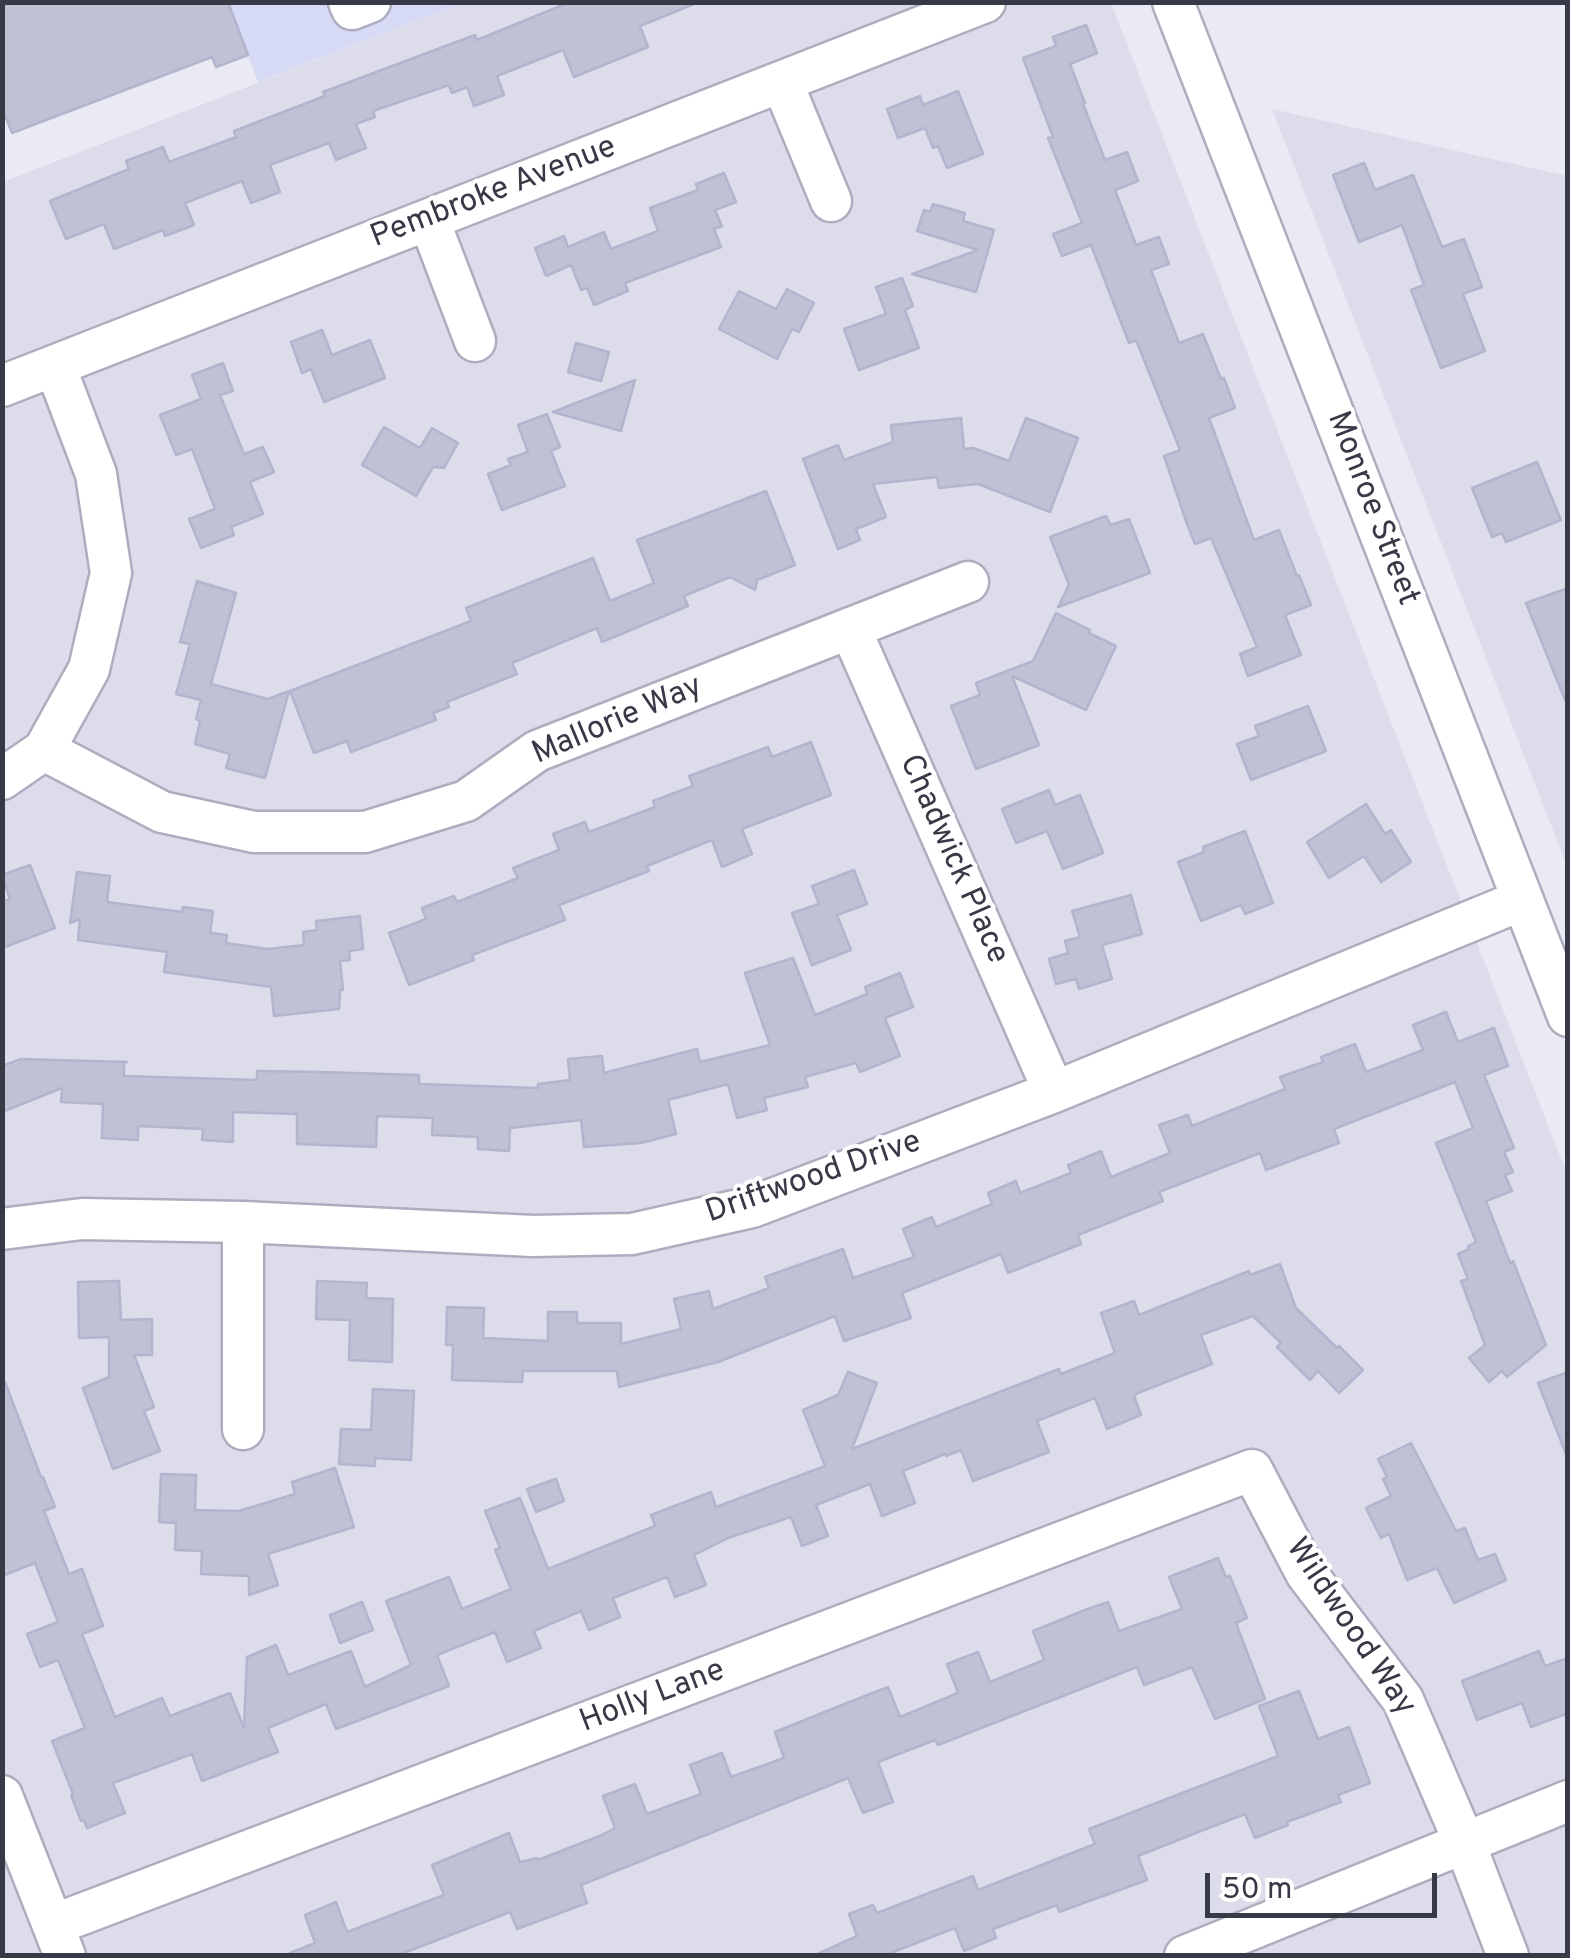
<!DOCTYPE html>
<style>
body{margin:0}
#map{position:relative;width:1570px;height:1958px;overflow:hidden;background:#eaeaf4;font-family:Overpass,sans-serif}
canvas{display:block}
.frame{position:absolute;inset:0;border:5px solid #383947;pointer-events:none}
.scale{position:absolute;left:1205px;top:1873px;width:232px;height:45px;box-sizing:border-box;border:5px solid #383947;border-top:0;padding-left:12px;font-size:30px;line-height:35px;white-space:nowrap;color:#383947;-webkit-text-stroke:8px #fff;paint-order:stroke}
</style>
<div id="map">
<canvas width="1570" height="1958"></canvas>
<div class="frame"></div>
<div class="scale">50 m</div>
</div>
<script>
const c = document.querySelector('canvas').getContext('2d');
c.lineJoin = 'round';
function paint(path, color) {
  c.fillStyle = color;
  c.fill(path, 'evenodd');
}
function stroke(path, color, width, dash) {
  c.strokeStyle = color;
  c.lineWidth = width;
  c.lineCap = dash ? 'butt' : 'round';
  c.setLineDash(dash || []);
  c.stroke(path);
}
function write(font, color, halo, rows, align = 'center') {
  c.font = font + ' Overpass,sans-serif';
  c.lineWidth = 8;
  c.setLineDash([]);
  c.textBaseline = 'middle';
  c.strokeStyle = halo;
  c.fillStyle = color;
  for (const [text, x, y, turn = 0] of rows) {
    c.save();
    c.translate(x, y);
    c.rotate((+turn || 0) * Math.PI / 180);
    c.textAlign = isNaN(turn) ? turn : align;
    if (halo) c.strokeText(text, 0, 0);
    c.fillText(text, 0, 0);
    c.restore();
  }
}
paint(new Path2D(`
 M463,3h648l456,1171v781l-1564,1v-1774z
 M1272,109l295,67v690z`), '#dcdceb');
paint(new Path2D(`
 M228,3h235l-205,79z`), '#d6daf4');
const building = new Path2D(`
 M2,2h226l20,53 -32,12 -4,-10 -200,76 -10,-25z
 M570,2h124v2l-54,22 8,21 -74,30 -11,-27 -66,26 7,19 -30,11 -7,-19 -15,6 -3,-8 -76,26 2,6 -19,7 10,24 -30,12 -7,-17 -59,22 10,27 -29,11 -9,-22 -57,22 9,22 -29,11 -2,-6 -49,19 -10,-25 -38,15 -16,-38 79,-32 -3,-8 37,-14 6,15 67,-25 -2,-6 91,-35 -2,-4 152,-57 2,5z
 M1086,25l11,28 -27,11 15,39 -2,1 22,56 22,-8 11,29 -23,9 21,55 23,-8 10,27 -18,6 28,73 24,-9 18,45 3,-1 11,30 -26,10 45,122 25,-10 18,46 2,-1 12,30 -26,10 16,40 -53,21 -8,-22 17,-7 -46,-109 -16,6 -8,-20 -23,-68 16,-6 -44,-110 -7,3 -38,-98 -29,11 -9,-22 29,-11 -34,-85 5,-1 -30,-79 33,-12 -3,-9z
 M958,91l25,63 -36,14 -9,-22 -5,2 -8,-20 -27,10 -11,-29 33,-13 3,9z
 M1364,163l11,27 38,-15 29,72 22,-8 18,48 -19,7 22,57 -44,17 -30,-78 13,-5 -22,-60 -43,17 -26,-67z
 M724,173l12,29 -21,8 7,16 -8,3 7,18 -96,36 3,8 -34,14 -7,-17 -6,2 -10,-25 -25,11 -11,-28 29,-12 4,11 36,-15 7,17 47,-18 -8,-23 48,-18 -2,-6z
 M933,204l32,9 -2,8 31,9 -18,62 -64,-18 66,-24 -61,-19 7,-21 6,2z
 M902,278l11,28 -8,4 14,38 -60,22 -15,-41 42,-15 -10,-27z
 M787,289l27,14 -15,29 -7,-3 -15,30 -58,-30 20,-38 37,18z
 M322,330l10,25 38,-15 15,38 -61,24 -13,-33 -9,4 -11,-31z
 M576,343l33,9 -8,29 -33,-9z
 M223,363l10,28 -13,4 24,59 19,-7 11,25 -24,10 13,32 -32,13 3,8 -33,13 -12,-29 26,-10 -23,-60 -16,6 -16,-40 41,-16 -9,-24z
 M635,380l-14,51 -68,-19z
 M547,414l13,33 -9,4 14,35 -63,24 -14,-36 23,-9 -3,-6 20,-7 -10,-27z
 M961,418l3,31 9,-1 36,13 17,-43 52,20 -28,74 -72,-28 -39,4 -2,-11 -64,7 13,33 -30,12 4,11 -22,9 -35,-90 35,-14 6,15 49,-18 -2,-17z
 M384,427l36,21 12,-20 26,15 -14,25 -11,-1 -17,29 -54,-31z
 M1537,462l24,58 -55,22 -4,-9 -10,4 -20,-49z
 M766,491l29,74 -38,15 -2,10 -25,-13 -46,19 4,10 -86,36 -5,-14 -85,35 5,11 -70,28 2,5 -16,6 3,7 -85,32 -4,-11 -33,12 -24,-62 181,-70 -5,-13 127,-50 17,43 44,-18 -17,-43z
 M1106,516l5,9 18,-6 21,54 -92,34 11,-22 -19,-48z
 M197,581l39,12 -25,91 57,15 21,-8 -24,87 -39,-10 4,-14 -35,-10 5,-23 -4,-2 5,-19 -25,-6 14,-50 -10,-2z
 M1568,588v111l-3,1 -39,-97z
 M1056,613l34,17 -1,3 27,13 -30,64 -74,-34 27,69 -63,24 -25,-63 29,-11 -4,-12 57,-22z
 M1308,706l18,45 -75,29 -14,-36 22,-8 -4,-10z
 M811,742l20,53 -89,34 10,25 -30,13 -10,-27 -65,26 2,5 -90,34 6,15 -93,35 2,5 -65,25 -20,-52 37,-14 -4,-11 32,-12 3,6 61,-24 -5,-10 46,-18 -6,-16 32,-12 4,10 66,-25 -2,-6 40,-15 -4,-10 79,-29 4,10z
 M1049,790l6,15 25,-10 23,58 -40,16 -16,-38 -31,12 -14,-34z
 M1366,804l19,30 6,-4 20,32 -30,20 -17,-26 -35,22 -22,-36z
 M1245,831l28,72 -28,11 -4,-9 -40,16 -23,-59 26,-10 -1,-5z
 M30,865l25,63 -53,20v-46l8,-3 -8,-24z
 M854,870l13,34 -30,11 14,35 -39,15 -20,-52 27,-9 -7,-18z
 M77,872l33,4 -3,26 75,10 1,-5 30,4 -3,22 17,2 -1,8 42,6 36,-4 -1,-13 14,-2 -1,-9 44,-5 3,33 -14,2 1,9 -10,1 3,29h-3l-1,19 -65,7 -3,-29 -107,-15 3,-20 -89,-12 2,-21 -10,4z
 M1131,895l11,39 -40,11 10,34 -33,10 -3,-10 -20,5 -7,-25 19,-6 -3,-12 15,-4 -8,-26z
 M793,958l22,57 52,-21 -2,-7 35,-14 13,34 -28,11 15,38 -40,16 -4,-9 -51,14 3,10 -44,11 3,12 -30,8 -9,-34 -60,16 8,34 -35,9 -57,4 -3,-27 -71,8 -1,23 -31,-2v-12l-46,-2 1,-17 -56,-2 -1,31 -79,-3v-30l-64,-2v30l-31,-2 1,-11 -65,-3v14l-36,-2 1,-34 -42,-2 1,-14 -60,24v-46l19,-7 106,3 -3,1v13l133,4v-9l64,1 98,3v9l119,4v-4l32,-4 -2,-21 34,-3 2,17 93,-24 3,13 70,-17 -25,-72z
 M1446,1012l12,30 36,-14 14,38 -24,9 30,73 -10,4 9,20 -8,3 7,16 -26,10 24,62 3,-2 33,84 -39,32 -5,-6 -13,11 -20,-24 16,-13 -24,-64 7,-2 -10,-25 11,-5 -1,-3 8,-4 -40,-99 37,-15 -18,-46 -121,47 5,14 -73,27 -6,-17 -101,39 4,9 -85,34 3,9 -73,29 -7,-19 -99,39 9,25 -67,23 -9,-25 -117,46 -99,25 -2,-16h-94l-1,11 -70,-2 1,-35h-7l1,-38 37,1 -1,30 65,3v-29h29v11h44v21l60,-15 -7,-30 35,-8 4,18 56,-21 -4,-11 78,-28 10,29 61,-21 -11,-28 29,-12 4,10 56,-23 -4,-11 28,-12 4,12 51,-20 -3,-8 33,-14 10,26 59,-24 -11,-28 29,-10 4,11 93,-37 -5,-12 43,-15 -2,-5 34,-13 11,28 57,-22 -10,-25z
 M1280,1264l16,44 41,40 2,-2 24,24 -24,23 -21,-22 -8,9 -33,-33 4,-4 -28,-27 -52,19 11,29 -74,29 -4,3 7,19 -34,14 -12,-31 -58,23 12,31 -76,29 -12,-31 -15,6 -1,-2 -42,17 12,32 -33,13 -12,-32 -54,21 12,31 -26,10 -11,-29 -63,21 -34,17 12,30 -31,12 -8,-20 -54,21 7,19 -31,13 -8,-19 -47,20 7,17 -34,14 -12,-30 -58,23 12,31 -113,43 -10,-25 -58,24 10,24 -76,29 -10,-27 -79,29 12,30 -38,15 -3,-8 -3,1 -10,-26 2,-1 -21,-53 33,-13 -27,-68 -18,7 -13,-33 31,-12 -23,-59 -33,13v-193l3,-1 36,95h2l12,30 -11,4 25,63 13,-5 21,57 -21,8 33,83 47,-19 8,18 60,-23 14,35 3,-71 29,-12 12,30 63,-24 14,36 46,-22 -25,-64 63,-24 13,32 49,-20 -16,-39 5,-2 -15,-37 35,-13 28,71 107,-43 -4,-11 60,-23 5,15 109,-41 -22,-56 35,-15 10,-23 29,11 -25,66 207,-80 2,5 54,-21 -14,-40 33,-12 5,14 110,-44 1,4z
 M119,1281l2,39 31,-1v36h-18l20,52 -10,4 16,40 -47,18 -30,-81 26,-11v-40l-30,1 -1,-56z
 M317,1281l50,2 -1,15 27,1 -1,63 -43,-2 1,-40 -34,-1z
 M1568,1372v81l-2,1 -28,-71z
 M373,1389l41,2 -3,69 -36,-2v8l-36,-2 2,-35 30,1z
 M1411,1443l45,88 9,-3 13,32 17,-6 11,26 -52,23 -17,-35 -30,12 -18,-46 -8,4 -15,-30 25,-12 -8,-17 4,-2 -9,-18z
 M335,1468l19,59 -86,27 10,31 -29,10v-19l-48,-2 1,-23 -27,-1 1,-27 -17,-1 2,-48 35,1 -1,35 44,1 56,-17 -3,-12z
 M556,1479l8,22 -28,11 -9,-23z
 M1218,1558l8,19 4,-1 17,42 -11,5 29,76 -50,20 -23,-52 -48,18 -7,-18 -199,78 -3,-5 -57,22 15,40 -30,11 -15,-35 -267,107 6,18 -70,26 -7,-17 -114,44h-105l-1,-3 25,-10 -10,-28 31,-13 11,30 97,-37 -12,-30 77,-32 11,29 17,-4 1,2 64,-25 13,-7 -12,-32 32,-12 12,30 54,-20 -11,-29 32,-12 9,24 53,-19 -9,-26 72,-29 41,-16 12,30 58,-24 -11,-29 31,-12 12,30 54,-22 -11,-29 52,-21 23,-8 11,29 63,-22 -13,-32z
 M362,1602l11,28 -33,13 -10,-28z
 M1539,1651l6,15 23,-8v55l-37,14 -9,-24 -45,17 -15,-39z
 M1299,1691l19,48 31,-12 21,56 -32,12 3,7 -54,20 1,3 -33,13 -10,-24 -44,17 -63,25 9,24 -88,32 -2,-7 -64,24 3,9 -32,13 -9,-23 -72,28h-70l44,-20 -8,-22 24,-9 4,8 96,-37 5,14 117,-46 -6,-15 189,-73 -19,-50z`);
paint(building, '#c0c1d5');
stroke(building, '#b3b5cf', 2.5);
const minor = new Path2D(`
 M349,2l3,7 18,-7
 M1173,2l395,1014
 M782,82l49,119
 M429,220l46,121
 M2,386l983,-384
 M850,628l204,464
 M44,750l118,62 92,20h111l101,-31 71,-50 431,-169
 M2,779l42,-29 45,-81 22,-96 -15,-99 -41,-108
 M2,1229l80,-10 161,3 290,14 99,-2 120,-27 302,-115 468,-192
 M243,1429v-207
 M2,1796l63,160
 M53,1925l1199,-455 54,103 97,127 62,144 43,112
 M1185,1956l383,-155`);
stroke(minor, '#adadbf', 45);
stroke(minor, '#fff', 40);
write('32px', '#383947', '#fff', [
 ["Pembroke Avenue",494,194,-21],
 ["Monroe Street",1371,509,69],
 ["Mallorie Way",618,722,-23],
 ["Chadwick Place",952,860,66],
 ["Driftwood Drive",814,1179,-19],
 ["Wildwood Way",1349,1628,56],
 ["Holly Lane",653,1698,-21]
]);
</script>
